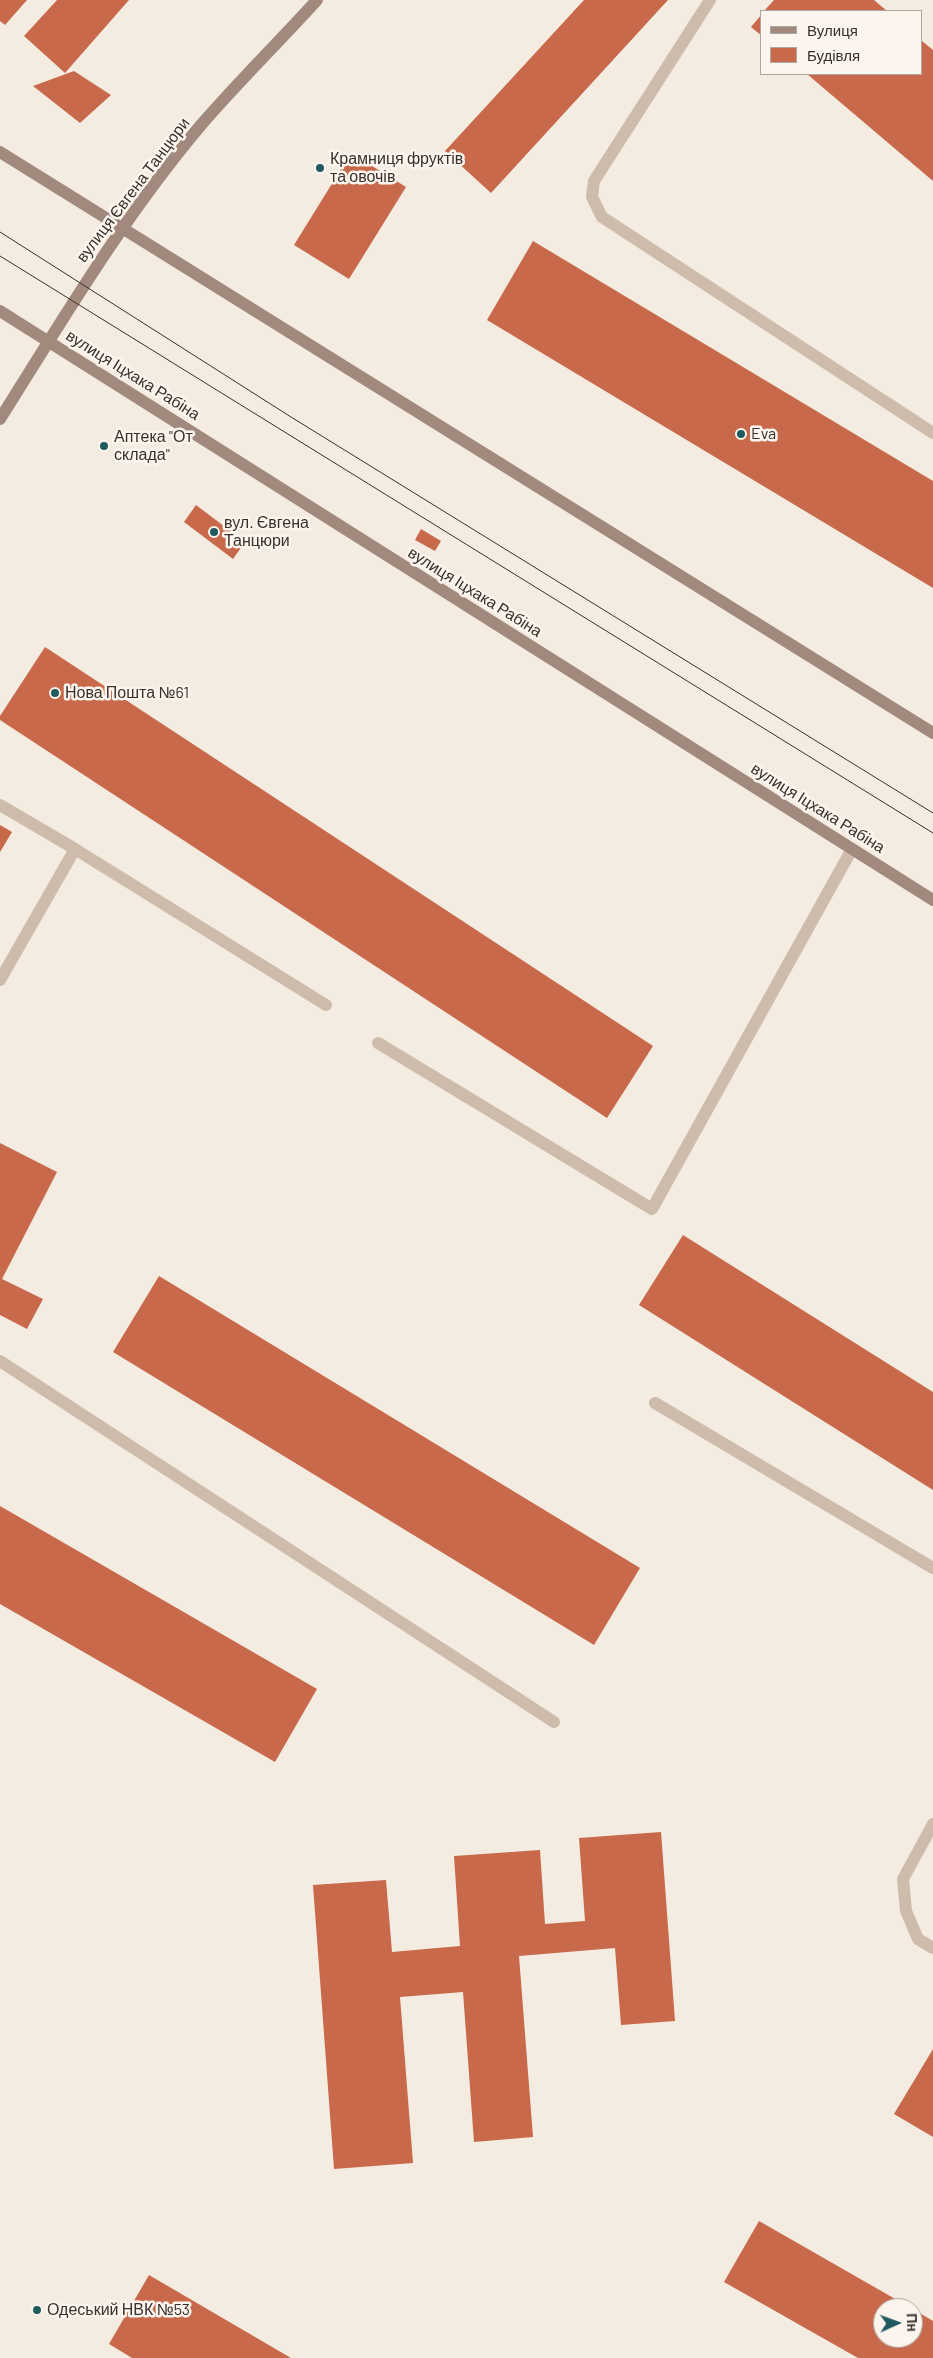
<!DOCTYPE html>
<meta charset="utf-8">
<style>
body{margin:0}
#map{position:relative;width:933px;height:2358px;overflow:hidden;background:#f4ebe1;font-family:Barlow,sans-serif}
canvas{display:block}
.legend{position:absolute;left:760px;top:10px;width:162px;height:65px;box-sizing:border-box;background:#fbf5ee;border:1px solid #aea6a0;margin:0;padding:6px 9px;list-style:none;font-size:15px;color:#3b302b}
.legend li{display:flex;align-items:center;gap:10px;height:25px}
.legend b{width:25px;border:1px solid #aea6a0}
.north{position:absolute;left:873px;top:2298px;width:50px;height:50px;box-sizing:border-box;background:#fbf5ee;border:1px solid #aea6a0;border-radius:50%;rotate:88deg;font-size:14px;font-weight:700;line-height:20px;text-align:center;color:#3b302b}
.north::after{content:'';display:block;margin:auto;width:18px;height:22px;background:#1f5a5e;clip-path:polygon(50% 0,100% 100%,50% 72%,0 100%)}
</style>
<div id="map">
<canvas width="933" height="2358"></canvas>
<ul class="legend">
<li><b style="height:6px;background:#a18a7d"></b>Вулиця</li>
<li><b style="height:14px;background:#c8694b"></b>Будівля</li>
</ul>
<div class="north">Пн</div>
</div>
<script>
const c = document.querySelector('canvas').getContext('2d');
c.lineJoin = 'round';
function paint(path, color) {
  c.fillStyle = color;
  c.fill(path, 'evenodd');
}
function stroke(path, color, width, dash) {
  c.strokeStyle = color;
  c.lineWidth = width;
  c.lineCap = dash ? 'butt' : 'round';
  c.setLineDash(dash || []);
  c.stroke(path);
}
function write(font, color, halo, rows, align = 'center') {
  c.font = font + ' Barlow,sans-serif';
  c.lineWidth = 5;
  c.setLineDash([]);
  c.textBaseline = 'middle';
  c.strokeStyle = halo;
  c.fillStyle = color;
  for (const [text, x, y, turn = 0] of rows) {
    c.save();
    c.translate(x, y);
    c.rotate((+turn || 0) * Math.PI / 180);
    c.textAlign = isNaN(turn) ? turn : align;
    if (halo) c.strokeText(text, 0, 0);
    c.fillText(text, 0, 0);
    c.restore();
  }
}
paint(new Path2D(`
 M0,0h27l-22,25 -5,-4z
 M57,0h72l-64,73 -41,-37z
 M584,0h84l-177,193 -46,-42z
 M774,0h100l13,11h-123z
 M762,14v22l-11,-9z
 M922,41l11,9v131l-126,-107h115z
 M74,71l37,24 -31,28 -47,-37z
 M351,153l55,34 -57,92 -55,-34z
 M533,241l400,240v107l-446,-268z
 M196,505l49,37 -12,17 -49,-37z
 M421,529l20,12 -6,10 -20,-11z
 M45,647l608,399 -46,72 -607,-398v-4z
 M0,825l12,7 -12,20z
 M0,1143l57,29 -55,107 41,20 -16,30 -27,-14z
 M683,1235l250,157v98l-294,-185z
 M159,1276l481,292 -46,77 -481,-293z
 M0,1506l317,183 -42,73 -275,-158z
 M661,1832l14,189 -54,4 -6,-77 -96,8 14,181 -59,5 -11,-150 -63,5 13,166 -79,6 -21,-284 73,-5 6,72 68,-6 -6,-90 86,-6 5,74 40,-3 -6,-83z
 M933,2049v88l-39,-23z
 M759,2221l152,87h-28v30h30v-29l20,12v37h-75l-134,-76z
 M149,2275l142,83h-159l-23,-14z`), '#c8694b');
stroke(new Path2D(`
 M710,0l-116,181 -2,16 10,20 331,216
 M0,805l75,44 -75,131
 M75,849l251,156
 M378,1043l274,166 200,-360
 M0,1361l554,361
 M655,1403l278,165
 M933,1824l-30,55 3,32 12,28 15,9`), '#cdbbac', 12);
stroke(new Path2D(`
 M0,152l933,581
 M0,311l933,589
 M0,419c63,-100 124,-203 201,-294 37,-43 78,-83 116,-125`), '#a18a7d', 12);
stroke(new Path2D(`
 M0,232l291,185 642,396
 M0,256l933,577`), '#3b302b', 1);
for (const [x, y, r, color] of [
 [320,168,5,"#1f5a5e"],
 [741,434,5,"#1f5a5e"],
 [104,446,5,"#1f5a5e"],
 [214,532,5,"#1f5a5e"],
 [55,693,5,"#1f5a5e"],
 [37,2310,5,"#1f5a5e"]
]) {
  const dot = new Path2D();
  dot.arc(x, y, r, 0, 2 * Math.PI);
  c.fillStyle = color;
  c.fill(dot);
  stroke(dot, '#fbf5ee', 2);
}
write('16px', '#3b302b', '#fbf5ee', [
 ["Крамниця фруктів",330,159],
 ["та овочів",330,177],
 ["Eva",751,434],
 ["Аптека \"От",114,437],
 ["склада\"",114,455],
 ["вул. Євгена",224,523],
 ["Танцюри",224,541],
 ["Нова Пошта №61",65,693],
 ["Одеський НВК №53",47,2310]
], 'left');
write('16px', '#3b302b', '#fbf5ee', [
 ["вулиця Євгена Танцюри",133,190,-53],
 ["вулиця Іцхака Рабіна",133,375,32],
 ["вулиця Іцхака Рабіна",475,592,32],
 ["вулиця Іцхака Рабіна",818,808,32]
]);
</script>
